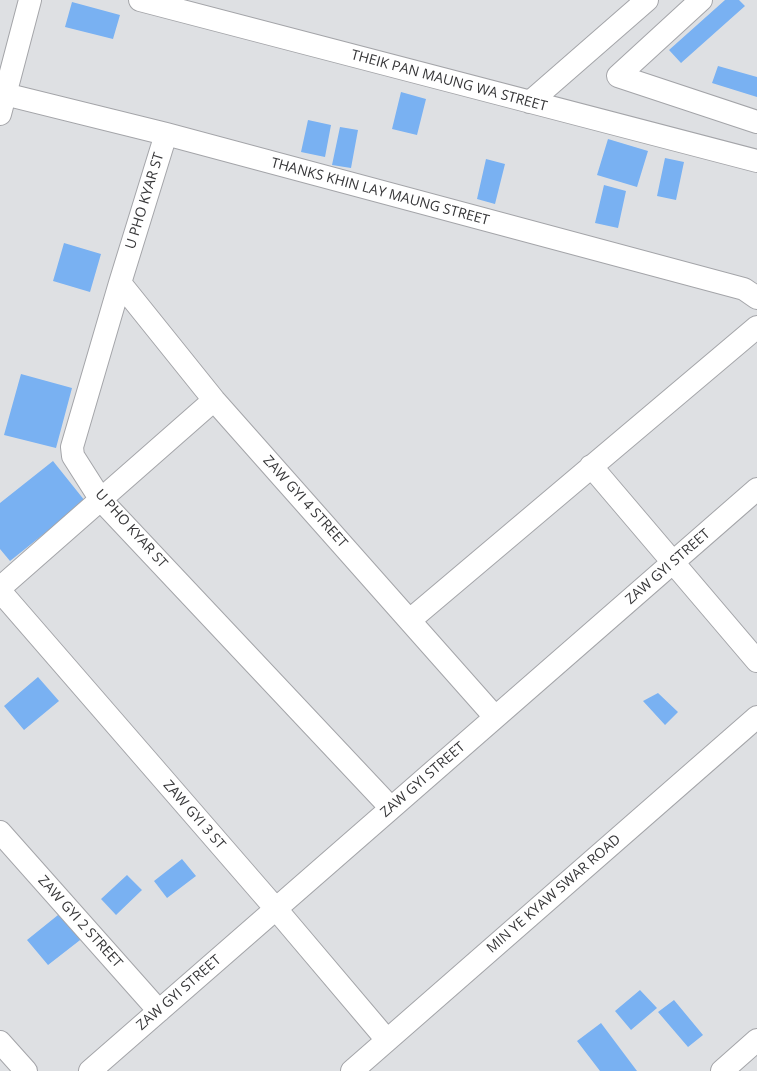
<!DOCTYPE html>
<style>
body{margin:0}
canvas{display:block;background:#dee0e3}
</style>
<canvas width="757" height="1071"></canvas>
<script>
const c = document.querySelector('canvas').getContext('2d');
c.lineJoin = 'round';
function paint(path, color) {
  c.fillStyle = color;
  c.fill(path, 'evenodd');
}
function stroke(path, color, width, dash) {
  c.strokeStyle = color;
  c.lineWidth = width;
  c.lineCap = dash ? 'butt' : 'round';
  c.setLineDash(dash || []);
  c.stroke(path);
}
function write(font, color, halo, rows, align = 'center') {
  c.font = font + ' "Open Sans",sans-serif';
  c.lineWidth = 3;
  c.setLineDash([]);
  c.textBaseline = 'middle';
  c.strokeStyle = halo;
  c.fillStyle = color;
  for (const [text, x, y, turn = 0] of rows) {
    c.save();
    c.translate(x, y);
    c.rotate((+turn || 0) * Math.PI / 180);
    c.textAlign = isNaN(turn) ? turn : align;
    if (halo) c.strokeText(text, 0, 0);
    c.fillText(text, 0, 0);
    c.restore();
  }
}
paint(new Path2D(`
 M725,0h14l6,6 -64,57 -12,-13z
 M72,2l48,13 -7,24 -48,-12z
 M718,66l39,11v20l-45,-14z
 M401,92l25,7 -9,36 -25,-6z
 M308,120l23,5 -6,32 -24,-5z
 M340,127l18,3 -7,38 -19,-3z
 M608,139l40,12 -11,36 -40,-12z
 M665,158l19,4 -8,38 -19,-4z
 M486,159l19,5 -10,40 -18,-5z
 M604,185l22,6 -8,37 -23,-5z
 M64,243l37,11 -11,38 -37,-11z
 M21,374l51,14 -16,60 -52,-13z
 M53,461l32,40 -75,60 -10,-12v-46z
 M38,677l21,24 -35,29 -20,-24z
 M658,693l20,19 -13,13 -22,-24z
 M182,859l14,17 -29,22 -13,-17z
 M127,875l15,15 -26,25 -15,-16z
 M63,911l21,26 -36,28 -21,-25z
 M640,990l17,18 -26,22 -16,-19z
 M674,1000l29,35 -15,12 -30,-35z
 M601,1023l36,48h-37l-23,-30z`), '#79b1f2');
const minor = new Path2D(`
 M140,0l617,161
 M701,0l-83,76 139,46
 M0,93l166,41 578,155 13,9
 M530,102l117,-102
 M0,114l30,-114
 M166,134l-46,149 -48,164 1,9 28,44 290,308
 M120,283l94,117 281,317
 M591,466l166,195
 M0,588l214,-188
 M0,591l276,318 111,131
 M410,620l347,-293
 M0,832l159,179
 M0,1042l26,29
 M90,1071l667,-582
 M352,1071l405,-354
 M722,1071l35,-31`);
stroke(minor, '#a4a5a9', 24);
stroke(minor, '#fff', 22);
write('14px', '#373739', '#fff', [
 ["THEIK PAN MAUNG WA STREET",449,81,15],
 ["THANKS KHIN LAY MAUNG STREET",380,192,15],
 ["U PHO KYAR ST",145,201,-73],
 ["ZAW GYI 4 STREET",305,502,48],
 ["U PHO KYAR ST",131,529,48],
 ["ZAW GYI STREET",668,567,-41],
 ["ZAW GYI STREET",423,780,-41],
 ["ZAW GYI 3 ST",194,815,49],
 ["MIN YE KYAW SWAR ROAD",554,894,-41],
 ["ZAW GYI 2 STREET",80,922,48],
 ["ZAW GYI STREET",179,993,-41]
]);
</script>
